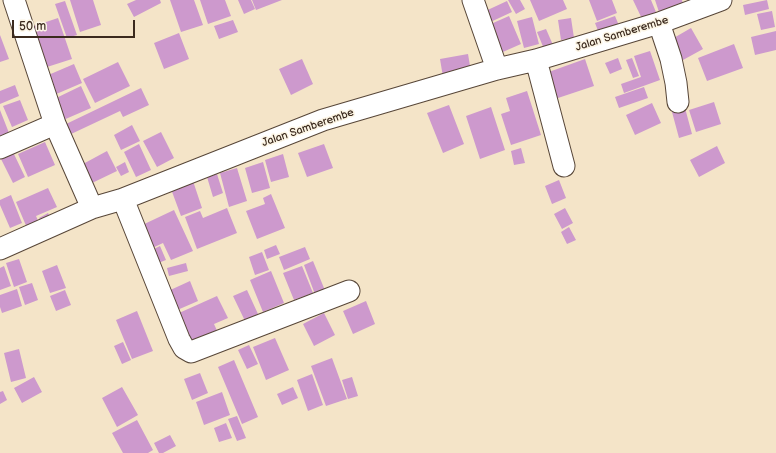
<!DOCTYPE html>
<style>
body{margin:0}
#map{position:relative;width:776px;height:453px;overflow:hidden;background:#f4e4c8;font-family:"Balsamiq Sans",sans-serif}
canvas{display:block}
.scale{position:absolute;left:12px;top:20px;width:123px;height:18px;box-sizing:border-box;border:2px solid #3b2a1e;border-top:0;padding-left:5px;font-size:12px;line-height:14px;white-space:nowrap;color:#3b2a1e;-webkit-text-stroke:3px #fcf5e5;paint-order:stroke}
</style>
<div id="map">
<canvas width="776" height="453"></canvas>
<div class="scale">50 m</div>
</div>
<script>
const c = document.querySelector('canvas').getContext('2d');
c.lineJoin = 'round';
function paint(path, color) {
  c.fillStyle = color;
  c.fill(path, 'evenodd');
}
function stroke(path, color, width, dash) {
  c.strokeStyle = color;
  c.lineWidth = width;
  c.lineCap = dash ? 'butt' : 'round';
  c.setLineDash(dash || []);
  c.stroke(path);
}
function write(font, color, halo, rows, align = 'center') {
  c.font = font + ' "Balsamiq Sans",sans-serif';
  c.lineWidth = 3;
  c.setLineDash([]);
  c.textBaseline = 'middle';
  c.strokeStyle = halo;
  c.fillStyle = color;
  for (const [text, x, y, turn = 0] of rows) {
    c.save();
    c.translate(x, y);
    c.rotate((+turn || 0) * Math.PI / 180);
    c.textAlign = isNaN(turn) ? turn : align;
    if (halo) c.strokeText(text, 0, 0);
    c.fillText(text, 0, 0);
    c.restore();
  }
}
paint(new Path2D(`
 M70,0h23l8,25 -21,7z
 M136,0h24l1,3 -27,14 -7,-13z
 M170,0h24l9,25 -22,7z
 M200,0h25l6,16 -23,8z
 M238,0h13l4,9 -11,5z
 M252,0h30l-26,10z
 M508,0h12l5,9 -9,5z
 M530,0h33l4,9 -28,12z
 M589,0h23l5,13 -20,8z
 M633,0h18l7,17 -14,6z
 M655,0h27l1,4 -24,8z
 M767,0l2,9 -24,6 -2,-10z
 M65,1l12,34 -10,3 -12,-34z
 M507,1l5,11 -28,13 -5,-11z
 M772,11l3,16 -14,3 -4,-16z
 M509,16l12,28 -25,11 -12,-28z
 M615,16l5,12 -20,8 -5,-13z
 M532,17l7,27 -15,4 -7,-27z
 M58,18l14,41 -25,8 2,6 -9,3 3,-23 -9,-27z
 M571,18l3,20 -13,2 -3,-20z
 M233,20l5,12 -19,7 -5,-13z
 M691,28l12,21 -20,11 -11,-21z
 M546,29l7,16 -9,4 -7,-17z
 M776,31v19l-21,5 -4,-18z
 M179,33l10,26 -25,10 -10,-26z
 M0,35l9,24 -9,3z
 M734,44l9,24 -36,13 -9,-23z
 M650,51l10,29 -36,13 -3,-9 20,-7 -7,-21z
 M468,54l3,18 -28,5 -3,-18z
 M618,58l4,11 -12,5 -5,-11z
 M632,58l7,18 -6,2 -7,-18z
 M302,59l11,25 -22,11 -12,-26z
 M585,59l9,27 -39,13 -9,-26z
 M118,62l12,24 -35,17 -12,-24z
 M74,64l8,19 -28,12 -8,-19z
 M15,85l4,11 -19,8v-13z
 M81,86l10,22 -30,13 -9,-21z
 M644,87l4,11 -29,10 -4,-11z
 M141,88l8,17 -26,12 -3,-6 -51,24 -5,-10z
 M527,91l14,44 -30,10 -10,-31 9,-3 -4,-13z
 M20,100l8,20 -16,7 -9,-21z
 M714,102l7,22 -25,8 -7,-22z
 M652,103l9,20 -26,12 -9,-20z
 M449,105l15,39 -21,9 -16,-40z
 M491,107l14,43 -25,9 -14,-43z
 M685,108l7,26 -13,4 -7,-26z
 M0,110l9,23 -9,4z
 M132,125l8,16 -19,9 -7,-15z
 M161,132l13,26 -17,9 -14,-26z
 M45,142l10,23 -27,12 -10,-23z
 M139,144l12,26 -15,7 -12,-25z
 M324,144l9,24 -26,9 -9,-24z
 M717,146l8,17 -26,14 -9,-17z
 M521,148l4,15 -11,2 -3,-14z
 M12,150l13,27 -12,6 -13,-26z
 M107,151l10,20 -25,12 -9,-19z
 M283,154l6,23 -18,5 -6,-22z
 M125,162l4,10 -8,4 -5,-9z
 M263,162l7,26 -18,5 -7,-25z
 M237,168l10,33 -18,6 -9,-34z
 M217,174l6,19 -10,4 -6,-20z
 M559,180l7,18 -14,6 -7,-18z
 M193,181l9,27 -21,8 -10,-27z
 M48,188l9,19 -21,9 6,14 -12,5 -14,-33z
 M271,194l14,34 -28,11 -11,-28 19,-7 -2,-6z
 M11,195l11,28 -12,5 -10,-23v-5z
 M227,208l10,25 -40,16 -12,-32 15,-6 3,7z
 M565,208l8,15 -11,6 -8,-15z
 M174,210l19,41 -22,9 -8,-17 -15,7 -10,-23z
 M48,213l5,10 -9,4 -5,-9z
 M569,227l7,13 -9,4 -6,-12z
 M276,245l4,9 -13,5 -3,-9z
 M160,246l6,14 -8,3 -6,-13z
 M305,247l5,12 -26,11 -5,-13z
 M262,252l7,18 -14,5 -6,-18z
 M19,259l8,23 -13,5 -8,-24z
 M313,261l13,32 -10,4 -12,-32z
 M186,263l2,8 -19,5 -2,-8z
 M57,265l9,23 -16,5 -8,-22z
 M4,266l7,20 -11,4v-22z
 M302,266l11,27 -19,7 -11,-27z
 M271,271l13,32 -21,9 -13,-32z
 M190,281l8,20 -23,10 -9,-19z
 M32,283l6,17 -13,5 -6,-18z
 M17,289l5,17 -20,7 -2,-6v-12z
 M65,290l6,15 -15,6 -6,-15z
 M247,290l11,24 -13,7 -12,-25z
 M217,296l11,22 -14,6 5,11 -25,11 -15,-33z
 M366,301l9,23 -22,10 -10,-23z
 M137,311l16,40 -21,8 -16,-39z
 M324,313l11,22 -21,11 -11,-22z
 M275,338l14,32 -23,10 -13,-33z
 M123,342l8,18 -9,4 -8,-18z
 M249,345l9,19 -11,5 -9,-19z
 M19,349l7,29 -15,4 -7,-29z
 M332,358l15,41 -21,7 -15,-40z
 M234,360l24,57 -16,7 -24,-57z
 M200,373l8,20 -16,7 -8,-21z
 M312,374l11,31 -15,6 -11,-31z
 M34,377l8,15 -20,11 -8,-15z
 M352,377l6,19 -10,3 -6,-19z
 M122,387l16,28 -21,12 -15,-29z
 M293,387l5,11 -16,7 -5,-11z
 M3,391l4,9 -7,4v-12z
 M222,392l8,23 -26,10 -8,-23z
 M237,416l9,22 -9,3 -9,-22z
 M137,420l16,30 -5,3h-25l-11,-20z
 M226,423l6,15 -13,4 -5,-14z
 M170,435l6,11 -13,7h-4l-5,-10z`), '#cd99cd');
const minor = new Path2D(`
 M14,0l41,124 37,84 31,-9 200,-79 174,-51 39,-9 123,-37 62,-23
 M473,0l24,69
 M659,23l12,36 5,24 2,19
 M536,60l28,106
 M0,148l55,-24
 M123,199l56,140 5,9 7,4 158,-61
 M0,249l92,-41`);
stroke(minor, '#574638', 23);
stroke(minor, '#fff', 21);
write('11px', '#3b2a1e', '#fcf5e5', [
 ["Jalan Samberembe",622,34,-17],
 ["Jalan Samberembe",308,128,-19]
]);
</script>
